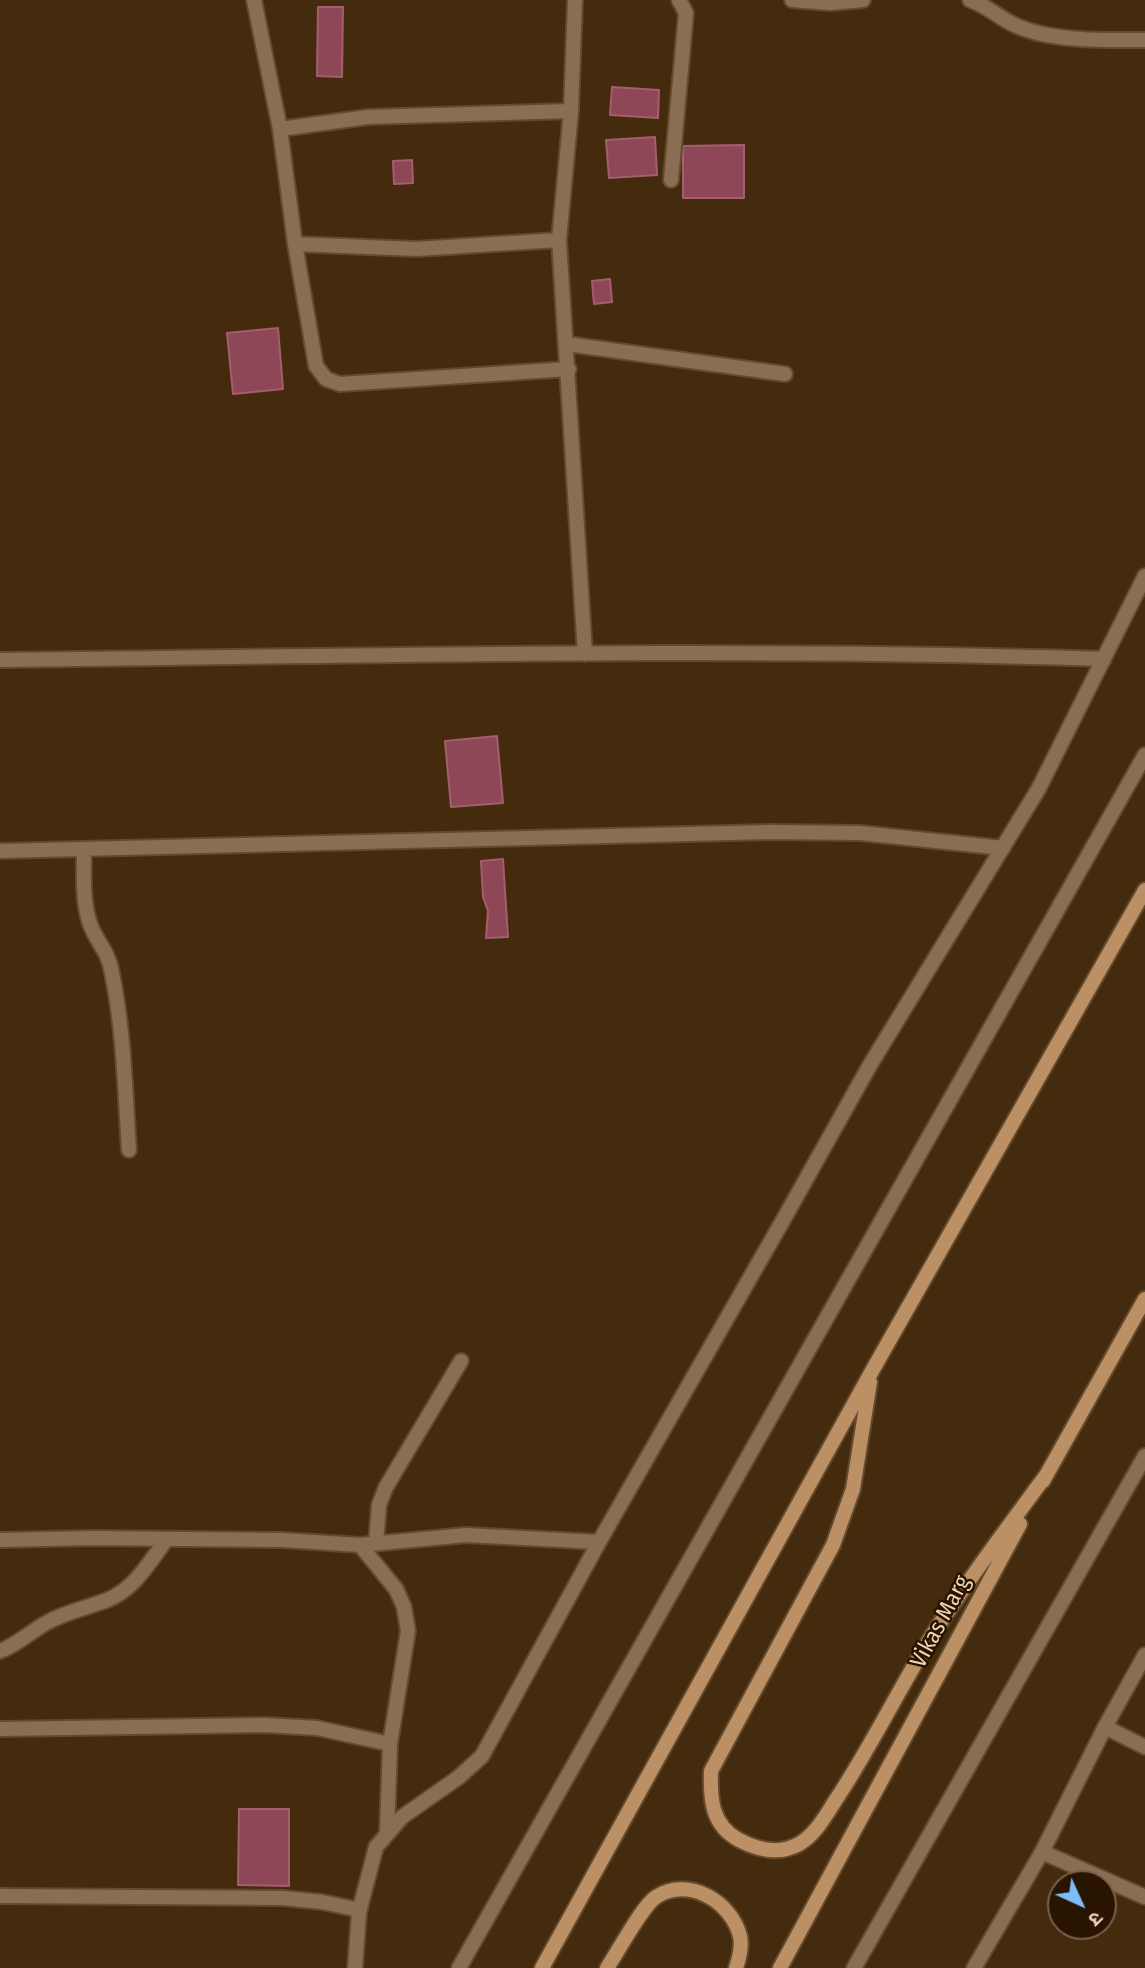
<!DOCTYPE html>
<meta charset="utf-8">
<style>
body{margin:0}
#map{position:relative;width:1145px;height:1968px;overflow:hidden;background:#452b0d;font-family:"Fira Sans Condensed","Noto Sans Devanagari",sans-serif}
canvas{display:block}
.north{position:absolute;left:1047px;top:1870px;width:70px;height:70px;box-sizing:border-box;background:#281400;border:2px solid #78614a;border-radius:50%;rotate:135deg;font-size:19px;font-weight:700;line-height:28px;text-align:center;color:#f0d4b9}
.north::after{content:'';display:block;margin:auto;width:24px;height:32px;background:#7cbef9;clip-path:polygon(50% 0,100% 100%,50% 72%,0 100%)}
</style>
<div id="map">
<canvas width="1145" height="1968"></canvas>
<div class="north">उ</div>
</div>
<script>
const c = document.querySelector('canvas').getContext('2d');
c.lineJoin = 'round';
function paint(path, color) {
  c.fillStyle = color;
  c.fill(path, 'evenodd');
}
function stroke(path, color, width, dash) {
  c.strokeStyle = color;
  c.lineWidth = width;
  c.lineCap = dash ? 'butt' : 'round';
  c.setLineDash(dash || []);
  c.stroke(path);
}
function write(font, color, halo, rows, align = 'center') {
  c.font = font + ' "Fira Sans Condensed",sans-serif';
  c.lineWidth = 5;
  c.setLineDash([]);
  c.textBaseline = 'middle';
  c.strokeStyle = halo;
  c.fillStyle = color;
  for (const [text, x, y, turn = 0] of rows) {
    c.save();
    c.translate(x, y);
    c.rotate((+turn || 0) * Math.PI / 180);
    c.textAlign = isNaN(turn) ? turn : align;
    if (halo) c.strokeText(text, 0, 0);
    c.fillText(text, 0, 0);
    c.restore();
  }
}
const building = new Path2D(`
 M318,7h25l-1,70 -25,-1z
 M612,87l47,3 -1,28 -48,-3z
 M655,137l2,38 -48,3 -3,-38z
 M744,145v53h-61v-52z
 M412,160l1,23 -19,1 -1,-23z
 M610,279l2,23 -18,2 -2,-23z
 M278,328l5,61 -50,5 -6,-61z
 M497,736l6,67 -52,4 -6,-66z
 M503,859l5,78 -22,1 2,-27 -5,-14 -2,-36z
 M239,1809h50v77l-51,-1z`);
paint(building, '#8d4757');
stroke(building, '#a65d6d', 2);
const service = new Path2D(`
 M355,1968l4,-56 17,-65 26,-30 57,-40 23,-21 117,-214 187,-327 84,-150 169,-277 106,-212`);
const minor = new Path2D(`
 M254,0l26,129 15,115 21,122 10,13 14,5 229,-15
 M575,0l-4,111 -12,129 26,414
 M792,0l38,3 33,-3
 M970,0c18,6 30,19 47,26 36,16 89,14 128,14
 M280,129l88,-12 203,-6
 M671,180l15,-167 -7,-13
 M295,244l121,5 143,-9
 M567,344l218,30
 M0,660c368,-4 736,-13 1104,-1
 M84,849c0,25 -2,51 6,75 7,19 18,26 22,49 12,58 13,118 17,177
 M0,851l770,-19 90,1 143,15
 M0,1540l93,-2 189,2 78,5 106,-10 133,7
 M376,1543l3,-38 7,-18 75,-126
 M360,1545l36,44 8,18 4,24 -18,113 -3,88
 M0,1651c17,-6 30,-19 46,-28 19,-11 41,-15 61,-23 27,-10 43,-39 60,-61
 M1105,1727l40,20
 M0,1729l265,-4 52,3 73,16
 M1042,1852l103,45
 M0,1896l283,2 39,4 38,8`);
const tertiary = new Path2D(`
 M459,1968l686,-1213
 M854,1968l291,-512
 M974,1968l68,-116 63,-125 40,-72`);
const secondary = new Path2D(`
 M870,1382l-17,107 -20,56 -122,226c-1,27 0,54 28,69 19,10 40,15 60,4 18,-10 29,-33 40,-49 34,-52 61,-108 94,-161 35,-55 75,-107 114,-160
 M1043,1481l102,-182
 M542,1968l330,-597 273,-481
 M607,1968c11,-16 35,-62 49,-71 32,-21 75,4 84,39 2,9 -1,23 -4,32
 M780,1968l240,-444`);
stroke(service, '#64492c', 18);
stroke(minor, '#64492c', 18);
stroke(tertiary, '#64492c', 18);
stroke(secondary, '#64492c', 18);
stroke(service, '#896e53', 14);
stroke(minor, '#896e53', 14);
stroke(tertiary, '#896e53', 14);
stroke(secondary, '#bb9064', 14);
write('23px', '#f0d4b9', '#281400', [
 ["Vikas Marg",941,1622,-62]
]);
</script>
